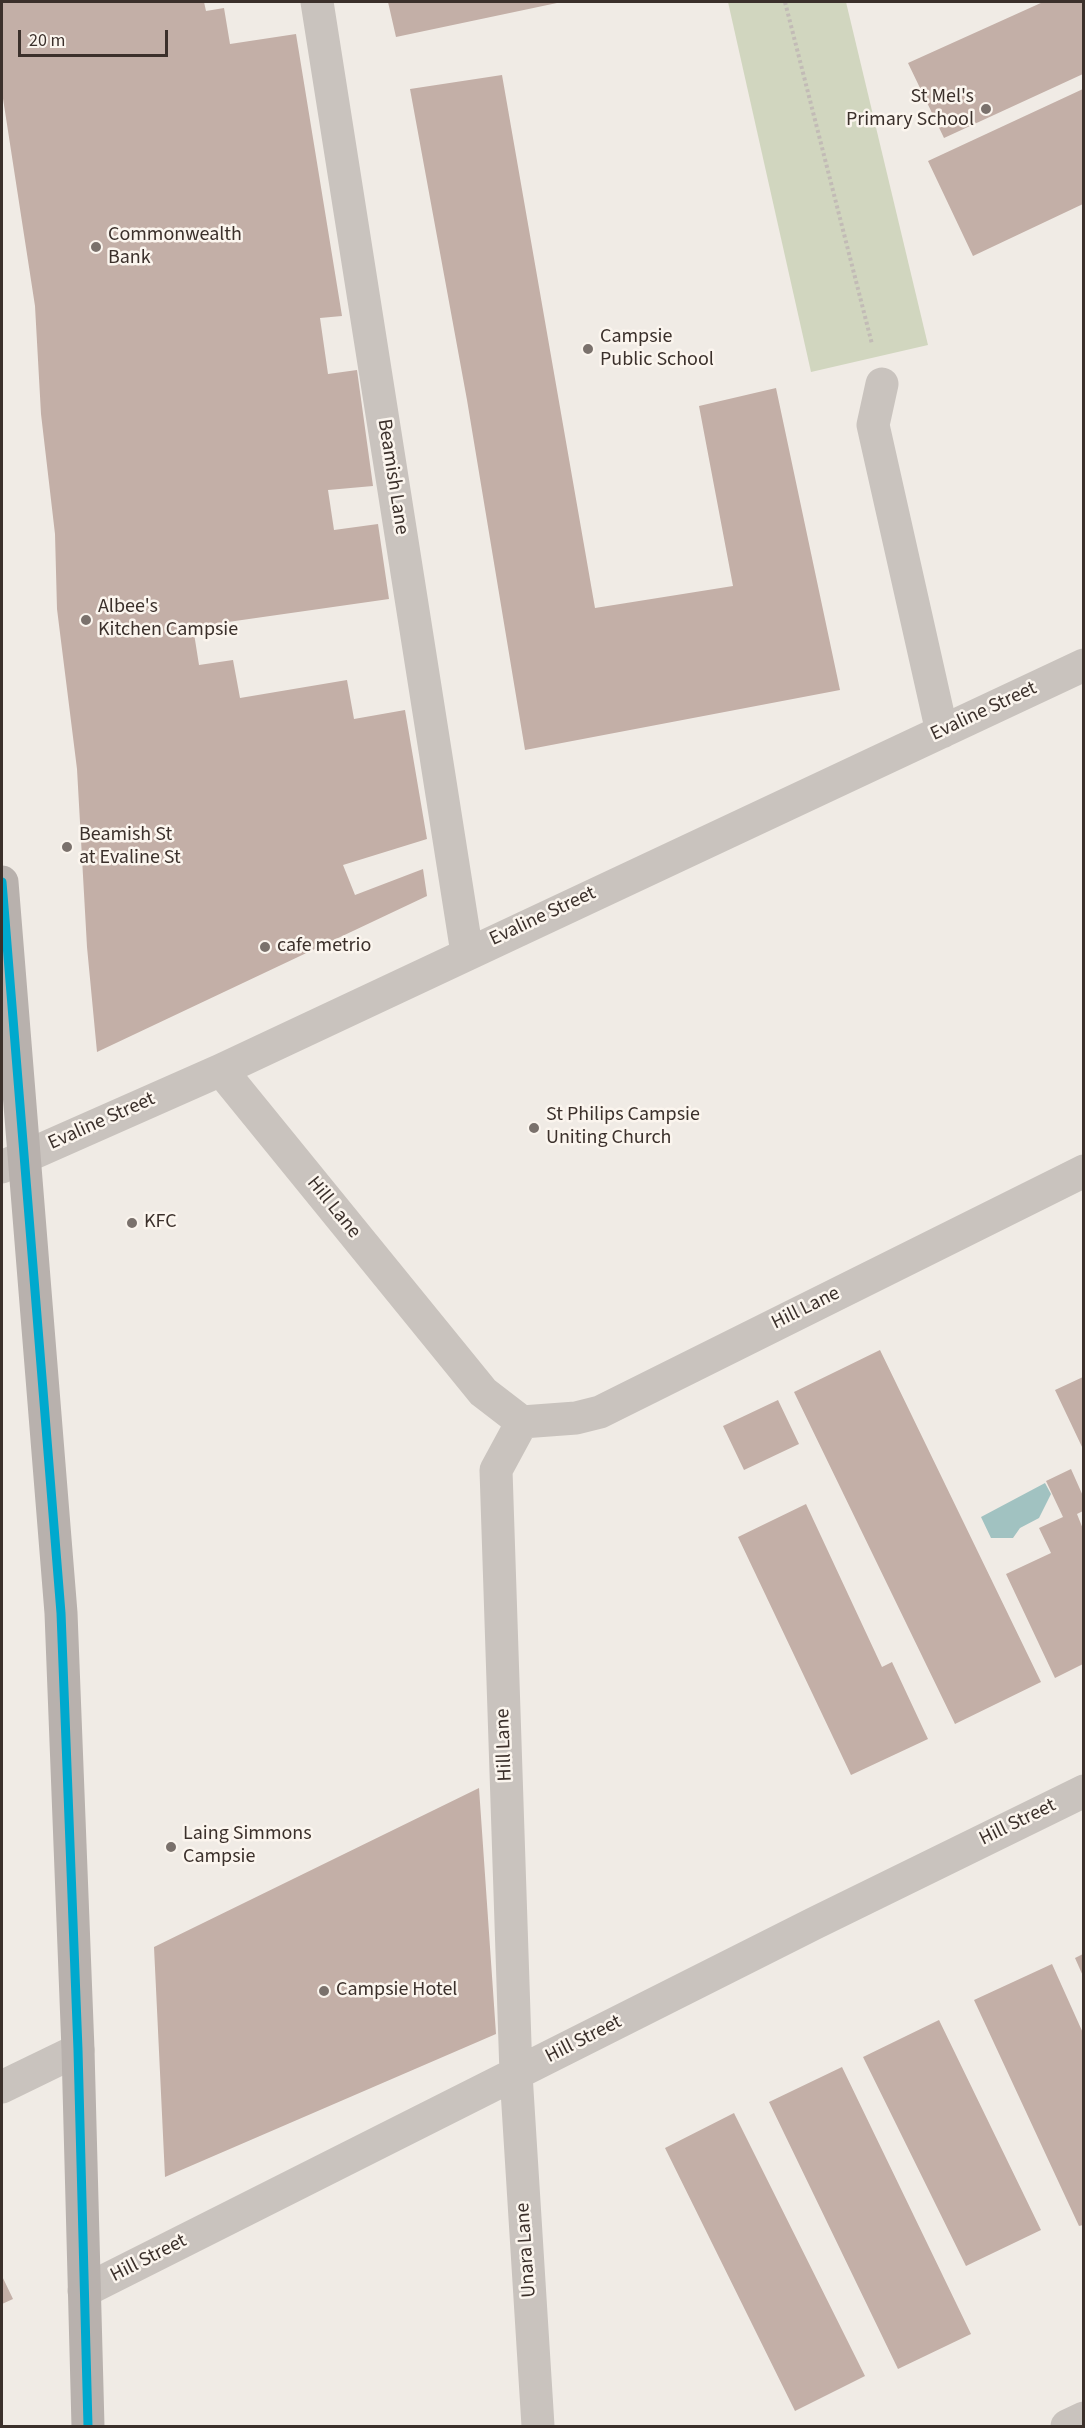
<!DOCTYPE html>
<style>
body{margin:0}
#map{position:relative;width:1085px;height:2428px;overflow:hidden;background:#f0ebe5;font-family:"Source Sans 3",sans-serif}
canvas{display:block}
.frame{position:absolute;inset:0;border:3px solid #3b302b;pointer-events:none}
.scale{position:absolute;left:18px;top:30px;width:150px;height:27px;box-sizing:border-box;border:3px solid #3b302b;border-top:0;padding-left:8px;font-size:18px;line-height:21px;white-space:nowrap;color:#3b302b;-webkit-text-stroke:4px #fbf5ee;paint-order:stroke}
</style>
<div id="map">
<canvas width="1085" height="2428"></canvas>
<div class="frame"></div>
<div class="scale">20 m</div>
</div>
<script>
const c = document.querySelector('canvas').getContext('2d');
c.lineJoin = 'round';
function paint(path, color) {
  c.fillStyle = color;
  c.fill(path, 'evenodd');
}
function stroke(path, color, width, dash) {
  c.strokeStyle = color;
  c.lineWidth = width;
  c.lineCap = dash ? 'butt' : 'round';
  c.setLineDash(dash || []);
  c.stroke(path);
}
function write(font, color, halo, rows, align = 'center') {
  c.font = font + ' "Source Sans 3",sans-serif';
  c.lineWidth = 5;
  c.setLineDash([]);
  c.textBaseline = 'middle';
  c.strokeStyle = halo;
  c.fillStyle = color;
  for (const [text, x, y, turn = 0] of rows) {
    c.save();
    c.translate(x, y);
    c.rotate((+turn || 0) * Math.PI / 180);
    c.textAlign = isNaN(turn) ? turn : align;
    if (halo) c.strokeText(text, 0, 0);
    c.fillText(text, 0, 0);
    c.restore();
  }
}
paint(new Path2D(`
 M728,2h118l82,343 -117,27z`), '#d1d6bf');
paint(new Path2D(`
 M1045,1483l6,11 -12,24 -19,10 -7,10h-22l-10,-21z`), '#a1c2c1');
paint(new Path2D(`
 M2,2h202l2,9 18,-3 6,36 66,-10 46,282 -22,2 8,56 29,-4 16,116 -45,4 6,40 44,-6 11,75 -196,28 6,38 34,-5 7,38 107,-18 7,39 51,-9 22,129 -84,26 12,30 68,-26 4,27 -330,156 -10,-105 -10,-178 -20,-160 -2,-75 -14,-120 -6,-108 -33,-214z
 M388,2h169v1l-161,34z
 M1043,2h40v72l-139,64 -36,-75z
 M502,75l93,533 138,-22 -34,-180 77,-18 64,302 -315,60 -58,-350 -57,-311z
 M1083,89v115l-110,52 -45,-95z
 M880,1350l161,332 -86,42 -161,-332z
 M1083,1377v72l-28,-59z
 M778,1400l21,44 -55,26 -21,-44z
 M1071,1469l12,27v15l-6,3 6,15v135l-28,14 -49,-104 45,-21 -12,-25 24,-11 -17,-36z
 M806,1504l76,163 10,-5 36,77 -77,36 -113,-238z
 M479,1788l17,246 -331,143 -11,-230z
 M1083,1954v22l-8,-18z
 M1052,1964l31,69v192l-4,1 -105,-226z
 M939,2020l102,210 -75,36 -103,-209z
 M842,2067l129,267 -73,35 -129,-267z
 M734,2113l131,263 -70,35 -130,-263z
 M2,2276l11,23 -11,5z`), '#c3afa7');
stroke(new Path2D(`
 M785,2l87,342`), '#c2bbb6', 4, [3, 3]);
stroke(new Path2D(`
 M317,2l150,951
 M882,384l-9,41 69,307
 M221,1070l262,322 39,30 54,-4 24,-6 484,-241
 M2,1167l219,-97 863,-405
 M522,1422l-26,48 20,604 22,352
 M2,2087l76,-37
 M84,2291l731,-368 269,-132
 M1067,2426l17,-8`), '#c9c3be', 33);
stroke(new Path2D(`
 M2,882l59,731 17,437 10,376`), '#b8b1ad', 33);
stroke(new Path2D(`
 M2,882l59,731 17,437 10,376`), '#00a9ce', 9);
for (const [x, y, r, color] of [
 [986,109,6,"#7a716c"],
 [96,247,6,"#7a716c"],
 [588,349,6,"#7a716c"],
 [86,620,6,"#7a716c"],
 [67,847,6,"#7a716c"],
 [265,947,6,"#7a716c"],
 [534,1128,6,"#7a716c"],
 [132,1223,6,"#7a716c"],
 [171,1847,6,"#7a716c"],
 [324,1991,6,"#7a716c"]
]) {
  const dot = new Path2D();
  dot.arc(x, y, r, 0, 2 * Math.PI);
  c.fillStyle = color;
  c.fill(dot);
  stroke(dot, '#fbf5ee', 2);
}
write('20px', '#3b302b', '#fbf5ee', [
 ["St Mel's",974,98,"right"],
 ["Primary School",974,121,"right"],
 ["Commonwealth",108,236],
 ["Bank",108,259],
 ["Campsie",600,338],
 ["Public School",600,361],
 ["Albee's",98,608],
 ["Kitchen Campsie",98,631],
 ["Beamish St",79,836],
 ["at Evaline St",79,859],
 ["cafe metrio",277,947],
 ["St Philips Campsie",546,1116],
 ["Uniting Church",546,1139],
 ["KFC",144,1223],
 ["Laing Simmons",183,1835],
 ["Campsie",183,1858],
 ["Campsie Hotel",336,1991]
], 'left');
write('20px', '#3b302b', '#fbf5ee', [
 ["Beamish Lane",392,477,81],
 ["Evaline Street",984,712,-25],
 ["Evaline Street",543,917,-25],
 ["Evaline Street",102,1122,-24],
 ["Hill Lane",333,1208,51],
 ["Hill Lane",806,1309,-26],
 ["Hill Lane",505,1745,-92],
 ["Hill Street",1018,1823,-26],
 ["Hill Street",584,2040,-27],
 ["Unara Lane",527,2250,-94],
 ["Hill Street",149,2259,-27]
]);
</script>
